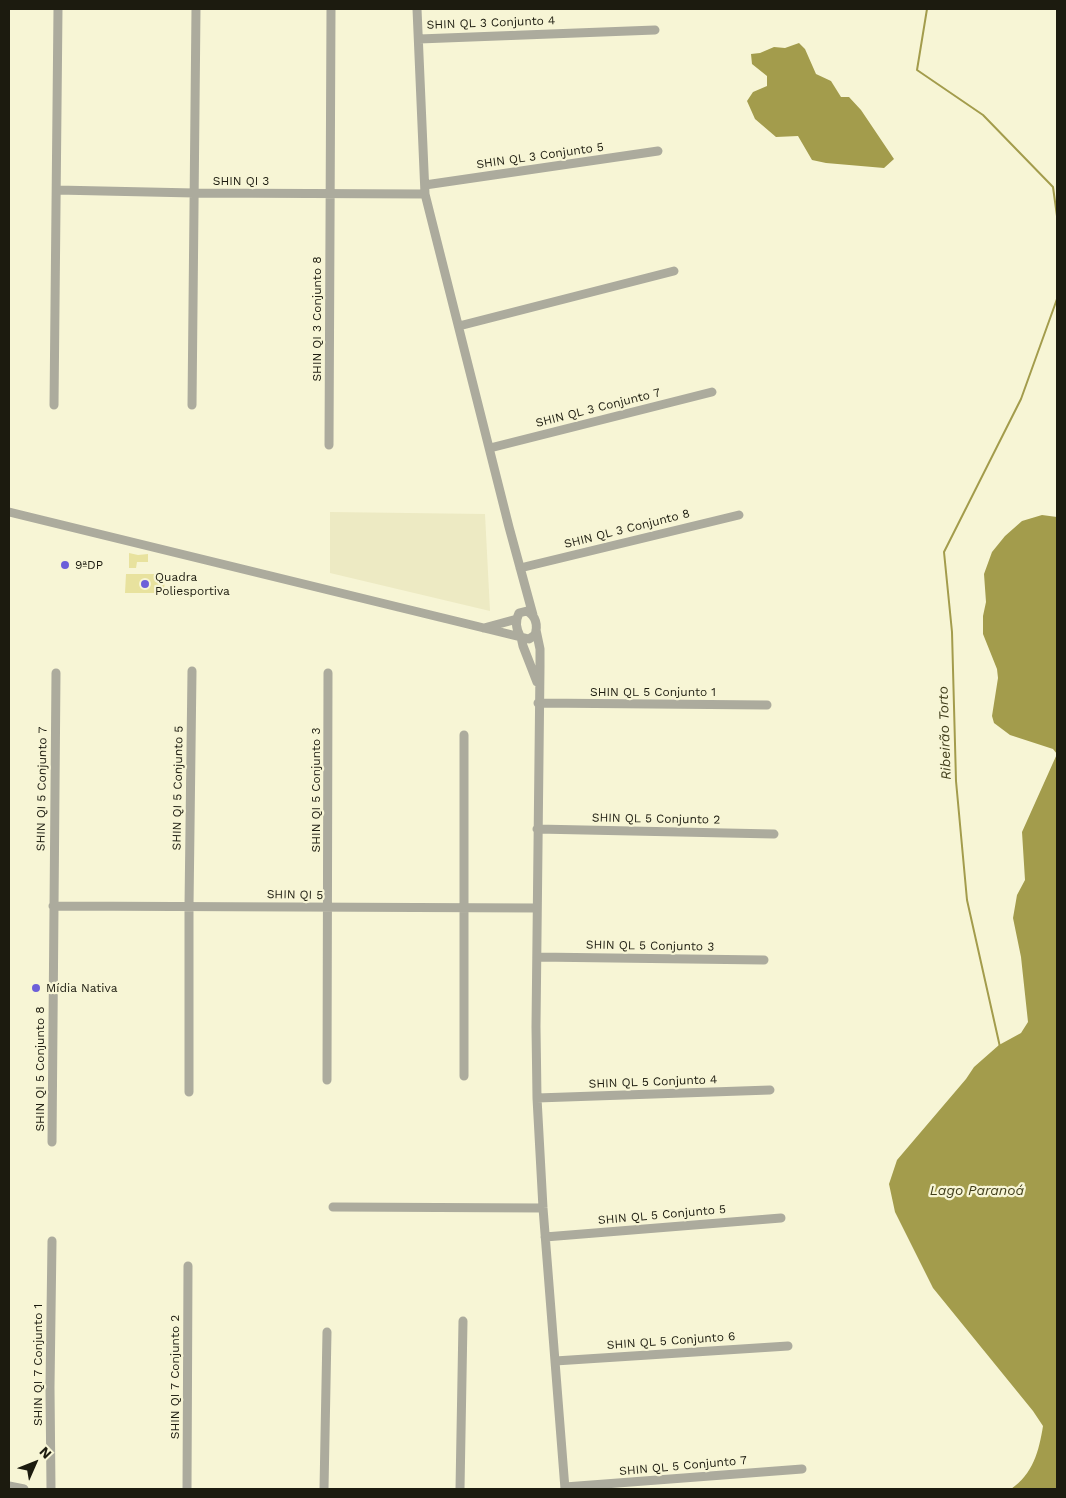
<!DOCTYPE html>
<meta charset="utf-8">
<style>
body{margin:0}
#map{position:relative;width:1066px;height:1498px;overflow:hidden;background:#f7f5d5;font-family:"Work Sans",sans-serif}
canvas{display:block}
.frame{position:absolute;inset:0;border:10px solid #1c1b0f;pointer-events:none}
.north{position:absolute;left:10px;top:1438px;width:50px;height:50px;-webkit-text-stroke:4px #f7f5d5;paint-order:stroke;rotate:46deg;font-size:14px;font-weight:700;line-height:20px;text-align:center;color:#1c1b0f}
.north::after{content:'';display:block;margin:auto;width:18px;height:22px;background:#1c1b0f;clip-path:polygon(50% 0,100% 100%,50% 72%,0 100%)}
</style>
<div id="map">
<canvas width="1066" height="1498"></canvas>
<div class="frame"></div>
<div class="north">N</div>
</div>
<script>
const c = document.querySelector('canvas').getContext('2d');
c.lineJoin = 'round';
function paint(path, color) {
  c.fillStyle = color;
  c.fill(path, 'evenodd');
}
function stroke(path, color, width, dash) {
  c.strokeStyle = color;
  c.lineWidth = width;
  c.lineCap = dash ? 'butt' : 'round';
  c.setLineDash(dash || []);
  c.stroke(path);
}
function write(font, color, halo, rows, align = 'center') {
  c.font = font + ' "Work Sans",sans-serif';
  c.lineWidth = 4.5;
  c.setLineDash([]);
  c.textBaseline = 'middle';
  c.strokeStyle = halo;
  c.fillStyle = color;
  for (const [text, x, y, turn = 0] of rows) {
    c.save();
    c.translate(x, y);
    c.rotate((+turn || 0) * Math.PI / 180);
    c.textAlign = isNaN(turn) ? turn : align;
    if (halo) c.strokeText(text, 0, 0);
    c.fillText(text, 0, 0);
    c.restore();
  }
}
paint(new Path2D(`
 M330,512l155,2 5,97 -160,-38z`), '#edeac3');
paint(new Path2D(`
 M129,553l9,2 10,-1v8h-11l-1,6h-7z
 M126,574h39l-1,19h-39z`), '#e8e29e');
paint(new Path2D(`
 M799,43l6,6 11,25 15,7 10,16h8l12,13 33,49 -10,9 -58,-5 -14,-3 -14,-24 -22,1 -21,-18 -8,-18 6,-9 14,-6v-10l-15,-12 -1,-10 9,-1 14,-6 11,1z
 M1042,515l15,2v237l-4,-5 -43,-14 -16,-12 -2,-7 6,-38 -1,-9 -14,-35v-18l3,-14 -2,-28 8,-22 13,-16 17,-15z
 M1057,754v735h-46c22,-15 28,-38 32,-63l-10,-15 -100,-123 -38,-76 -6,-28 8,-24 69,-81 8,-12 25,-22 22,-12 7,-11 -7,-65 -8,-39 4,-23 8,-15 -3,-48z`), '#a39c4c');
stroke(new Path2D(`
 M927,9l-10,61 66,45 70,72 4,29
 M1000,1047l-33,-147 -11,-119 -4,-149 -8,-80 77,-153 36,-100`), '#a39c4c', 2);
stroke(new Path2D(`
 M417,9l8,185 84,333 24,88
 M419,39l236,-9
 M425,185l233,-34
 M57,190l137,3 231,1
 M459,326l215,-55
 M54,405l4,-396
 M192,405l4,-396
 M329,445l2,-436
 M490,448l222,-56
 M9,512l520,127 6,-4c3,-10 1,-19 -8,-24l-8,2c-4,9 -3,15 1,23
 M520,568l219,-53
 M484,628l33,-9
 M536,630l4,19v18l-4,360 1,71 6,110 22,281
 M521,637l2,9 14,36
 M538,703l229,2
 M537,829l237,5
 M53,906l484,2
 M537,957l227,3
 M464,1076v-341
 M327,1080l1,-407
 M189,1092v-186l3,-235
 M537,1098l233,-8
 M52,1142l4,-469
 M333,1207l210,1
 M545,1237l236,-19
 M555,1361l233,-15
 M9,1486l15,3
 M565,1487l237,-18
 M51,1489l-1,-102 2,-146
 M187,1489l1,-223
 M324,1489l3,-157
 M460,1489l3,-168`), '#acab9d', 9);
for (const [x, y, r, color] of [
 [65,565,5,"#6c5fd9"],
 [145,584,5,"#6c5fd9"],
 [36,988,5,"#6c5fd9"]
]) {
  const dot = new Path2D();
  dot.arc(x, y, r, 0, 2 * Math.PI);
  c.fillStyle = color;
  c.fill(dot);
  stroke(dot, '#f7f5d5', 2);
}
write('12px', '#1c1b0f', '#f7f5d5', [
 ["SHIN QL 3 Conjunto 4",491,23,-2],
 ["SHIN QL 3 Conjunto 5",540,156,-8],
 ["SHIN QI 3",241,181],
 ["SHIN QI 3 Conjunto 8",317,319,-90],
 ["SHIN QL 3 Conjunto 7",598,408,-14],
 ["SHIN QL 3 Conjunto 8",627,529,-14],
 ["SHIN QL 5 Conjunto 1",653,692],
 ["SHIN QI 5 Conjunto 5",178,788,-89],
 ["SHIN QI 5 Conjunto 7",42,789,-89],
 ["SHIN QI 5 Conjunto 3",316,790,-90],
 ["SHIN QL 5 Conjunto 2",656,819,1],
 ["SHIN QI 5",295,895,1],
 ["SHIN QL 5 Conjunto 3",650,946,1],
 ["SHIN QI 5 Conjunto 8",40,1069,-90],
 ["SHIN QL 5 Conjunto 4",653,1082,-2],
 ["SHIN QL 5 Conjunto 5",662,1215,-5],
 ["SHIN QL 5 Conjunto 6",671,1341,-4],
 ["SHIN QI 7 Conjunto 1",38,1365,-90],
 ["SHIN QI 7 Conjunto 2",175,1377,-90],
 ["SHIN QL 5 Conjunto 7",683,1466,-5]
]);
write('12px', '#1c1b0f', '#f7f5d5', [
 ["9ªDP",75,565],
 ["Quadra",155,577],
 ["Poliesportiva",155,591],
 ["Mídia Nativa",46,988]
], 'left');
write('italic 14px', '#403d1a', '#f7f5d5', [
 ["Ribeirão Torto",945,733,-92],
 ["Lago Paranoá",977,1191]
]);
</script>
